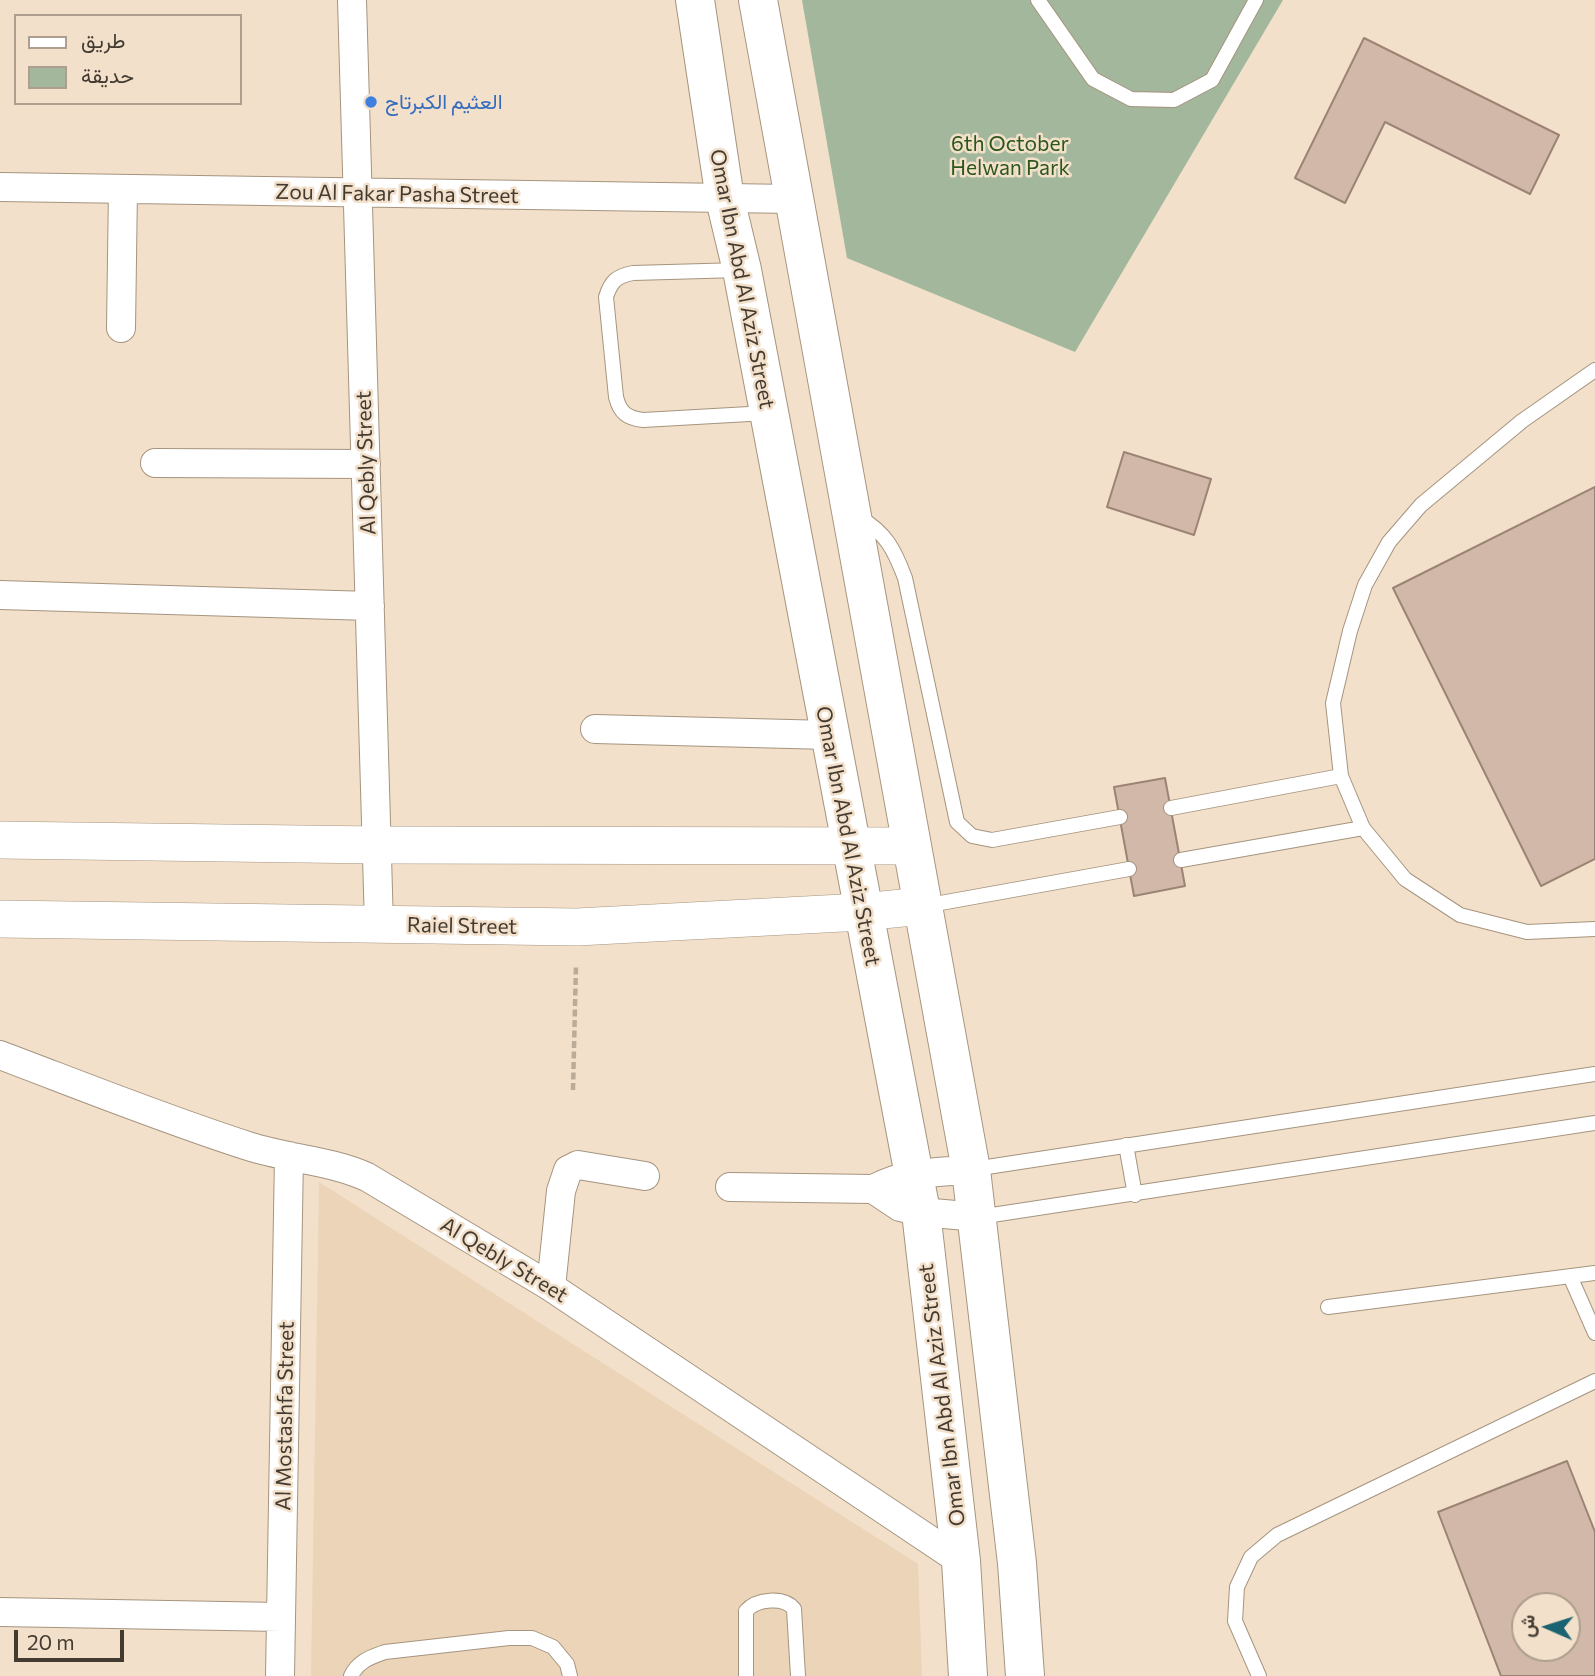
<!DOCTYPE html>
<meta charset="utf-8">
<style>
body{margin:0}
#map{position:relative;width:1595px;height:1676px;overflow:hidden;background:#f3e0ca;font-family:Commissioner,Vazirmatn,sans-serif}
canvas{display:block}
.legend{position:absolute;left:14px;top:14px;width:228px;height:91px;box-sizing:border-box;background:#f3e0ca;border:2px solid #ad9e8d;margin:0;padding:9px 12px;list-style:none;font-size:21px;color:#433b32}
.legend li{display:flex;align-items:center;gap:14px;height:35px}
.legend b{width:35px;border:2px solid #ad9e8d}
.north{position:absolute;left:1511px;top:1592px;width:70px;height:70px;box-sizing:border-box;background:#f3e0ca;border:2px solid #ad9e8d;border-radius:50%;rotate:273deg;font-size:19px;font-weight:700;line-height:28px;text-align:center;color:#433b32}
.north::after{content:'';display:block;margin:auto;width:24px;height:32px;background:#1c6372;clip-path:polygon(50% 0,100% 100%,50% 72%,0 100%)}
.scale{position:absolute;left:14px;top:1630px;width:110px;height:32px;box-sizing:border-box;border:4px solid #433b32;border-top:0;padding-left:9px;font-size:21px;line-height:24px;white-space:nowrap;color:#433b32;-webkit-text-stroke:5px #f3e0ca;paint-order:stroke}
</style>
<div id="map">
<canvas width="1595" height="1676"></canvas>
<ul class="legend">
<li><b style="height:9px;background:#fff"></b>طريق</li>
<li><b style="height:19px;background:#a2b79b"></b>حديقة</li>
</ul>
<div class="north">ش</div>
<div class="scale">20 m</div>
</div>
<script>
const c = document.querySelector('canvas').getContext('2d');
c.lineJoin = 'round';
function paint(path, color) {
  c.fillStyle = color;
  c.fill(path, 'evenodd');
}
function stroke(path, color, width, dash) {
  c.strokeStyle = color;
  c.lineWidth = width;
  c.lineCap = dash ? 'butt' : 'round';
  c.setLineDash(dash || []);
  c.stroke(path);
}
function write(font, color, halo, rows, align = 'center') {
  c.font = font + ' Commissioner,Vazirmatn,sans-serif';
  c.lineWidth = 5;
  c.setLineDash([]);
  c.textBaseline = 'middle';
  c.strokeStyle = halo;
  c.fillStyle = color;
  for (const [text, x, y, turn = 0] of rows) {
    c.save();
    c.translate(x, y);
    c.rotate((+turn || 0) * Math.PI / 180);
    c.textAlign = isNaN(turn) ? turn : align;
    if (halo) c.strokeText(text, 0, 0);
    c.fillText(text, 0, 0);
    c.restore();
  }
}
paint(new Path2D(`
 M319,1182l599,382 4,112h-611z`), '#ecd4b8');
paint(new Path2D(`
 M802,0h481l-208,352 -228,-94z`), '#a2b79b');
const building = new Path2D(`
 M1364,38l195,97 -29,59 -145,-72 -40,81 -50,-25z
 M1124,452l87,27 -17,56 -87,-28z
 M1595,487v372l-54,27 -148,-298z
 M1165,778l20,108 -51,10 -20,-109z
 M1567,1461l28,71v144h-94l-63,-164zM1525,1606h42v42h-42z`);
paint(building, '#d1b8a8');
stroke(building, '#9c8475', 2);
const service = new Path2D(`
 M1038,0l55,79 38,20 43,1 38,-20 44,-80
 M740,270l-107,3c-16,3 -22,8 -27,24l10,100c4,16 11,21 27,23l124,-7
 M1595,370l-73,51 -101,84 -32,37 -24,43 -15,46 -17,72 8,73 22,52 42,51 55,36 67,17 68,-3
 M859,517c27,16 35,32 46,61l52,244 15,14 20,4 128,-23
 M1171,808l170,-32
 M1181,860l182,-32
 M924,906l205,-37
 M1126,1145l9,50
 M974,1169l621,-95
 M979,1217l616,-94
 M1570,1276l25,57
 M1328,1307l267,-34
 M351,1676c7,-15 20,-19 34,-24l124,-14h23l21,9 14,17 3,12
 M746,1676v-65c10,-12 38,-15 48,-2l4,67
 M1259,1676l-24,-55 2,-34 14,-30 26,-22 318,-154`);
const minor = new Path2D(`
 M352,0l27,925
 M0,187l793,12
 M121,328l2,-139
 M155,463l211,1
 M0,595l370,11
 M595,729l234,6
 M0,1055c82,31 164,64 248,91 40,13 81,14 119,31l184,110 410,274
 M730,1187l143,2c33,-17 61,-17 98,-19
 M873,1189l27,18 21,5 57,5
 M551,1287l10,-96 7,-21 10,-5 67,11
 M0,1612l281,5
 M280,1676l9,-520`);
const tertiary = new Path2D(`
 M0,840l376,5 536,1
 M0,919l577,8 285,-15 61,-6`);
const secondary = new Path2D(`
 M695,0l30,199 17,71 179,942 40,349 7,115
 M758,0l213,1170 46,393 8,113`);
stroke(service, '#a5947f', 16);
stroke(minor, '#a5947f', 30);
stroke(tertiary, '#a5947f', 38);
stroke(secondary, '#a5947f', 40);
stroke(new Path2D(`
 M573,1090l3,-125`), '#bbac9a', 4.5, [7, 3.5]);
stroke(service, '#fff', 14);
stroke(minor, '#fff', 28);
stroke(tertiary, '#fff', 37);
stroke(secondary, '#fff', 38);
for (const [x, y, r, color] of [
 [371,102,7,"#3f7fe0"]
]) {
  const dot = new Path2D();
  dot.arc(x, y, r, 0, 2 * Math.PI);
  c.fillStyle = color;
  c.fill(dot);
  stroke(dot, '#f3e0ca', 2.5);
}
write('21px', '#366cbe', '#f3e0ca', [
 ["العثيم الكبرتاج",385,102]
], 'left');
write('21px', '#2a571a', '#f3e0ca', [
 ["6th October",1010,144],
 ["Helwan Park",1010,168]
]);
write('21px', '#433b32', '#f3e0ca', [
 ["Zou Al Fakar Pasha Street",397,194,1],
 ["Omar Ibn Abd Al Aziz Street",742,279,79],
 ["Al Qebly Street",366,463,-92],
 ["Omar Ibn Abd Al Aziz Street",848,836,79],
 ["Raiel Street",462,926,1],
 ["Al Qebly Street",504,1260,31],
 ["Omar Ibn Abd Al Aziz Street",942,1395,-97],
 ["Al Mostashfa Street",285,1416,-89]
]);
</script>
